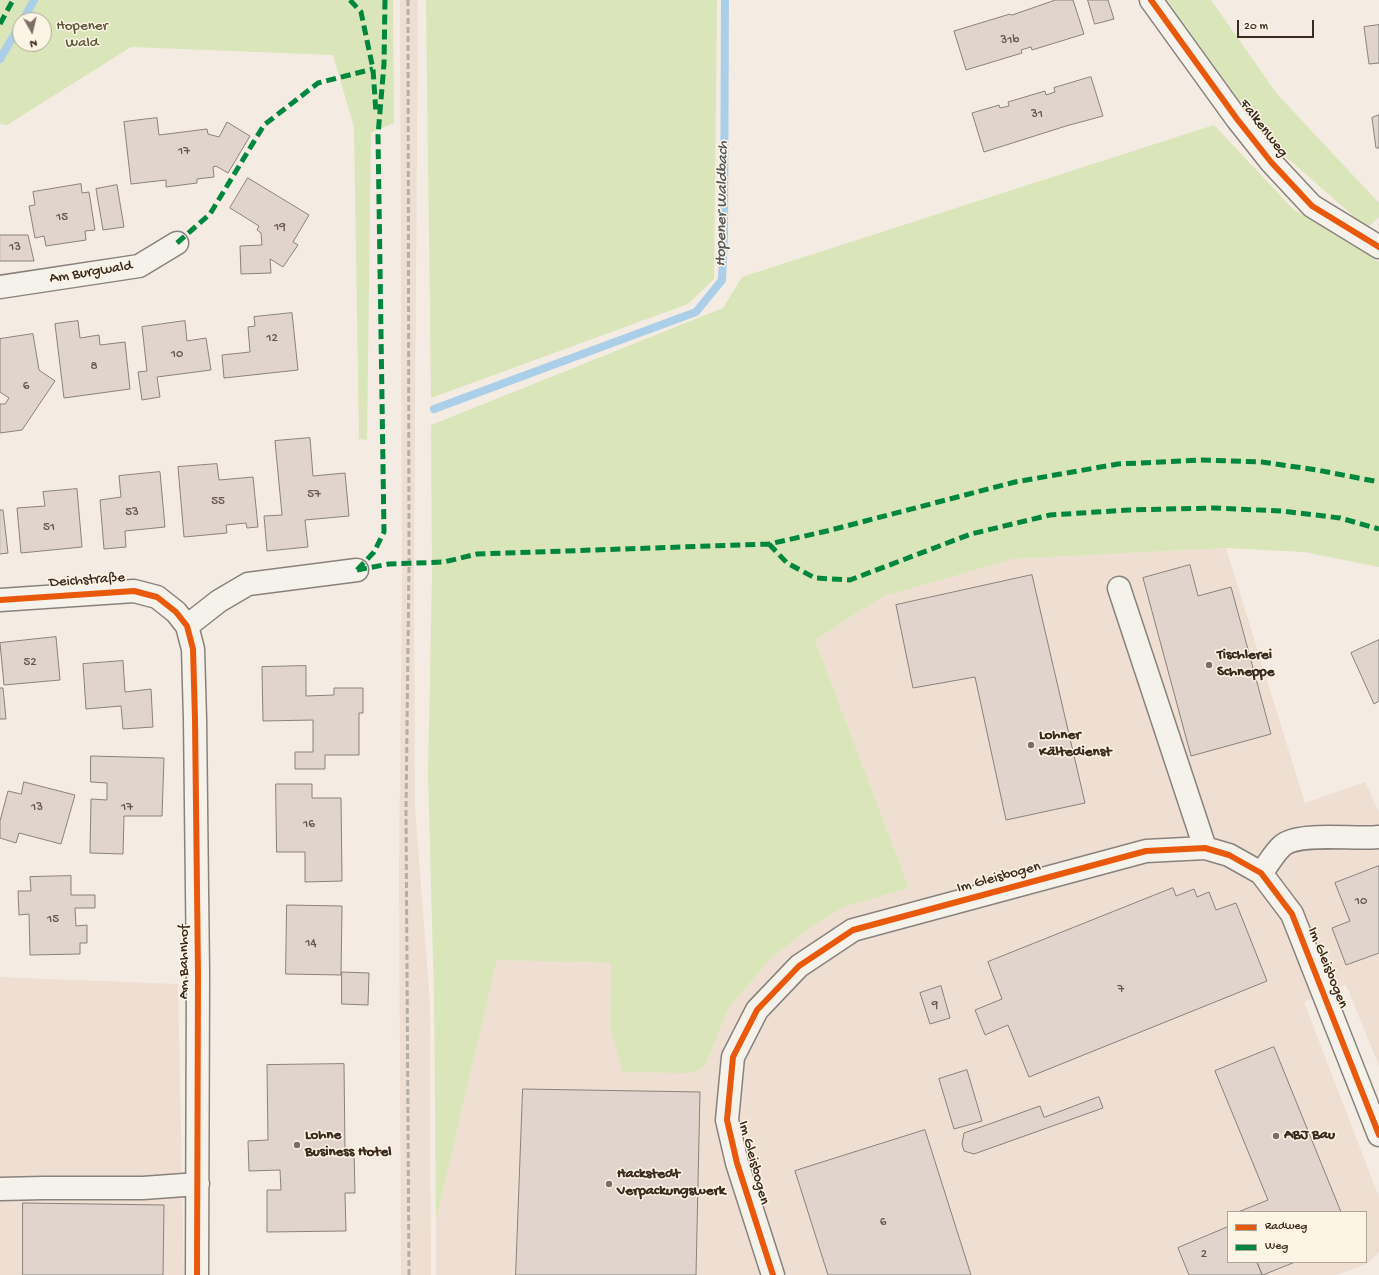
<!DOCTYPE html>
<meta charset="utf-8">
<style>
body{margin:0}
#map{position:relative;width:1379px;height:1275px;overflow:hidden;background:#f4ece3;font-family:"Gochi Hand",sans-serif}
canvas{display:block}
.legend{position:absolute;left:1227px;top:1211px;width:140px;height:52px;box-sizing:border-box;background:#fcf5e5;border:1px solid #afa495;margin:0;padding:5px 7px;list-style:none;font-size:12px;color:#3b2a1e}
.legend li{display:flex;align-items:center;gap:8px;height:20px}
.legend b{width:20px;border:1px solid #afa495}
.north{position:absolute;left:12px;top:12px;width:40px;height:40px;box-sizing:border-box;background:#fcf5e5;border:1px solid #afa495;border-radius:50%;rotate:172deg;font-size:11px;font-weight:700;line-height:16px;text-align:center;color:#3b2a1e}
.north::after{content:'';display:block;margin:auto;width:14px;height:18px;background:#7c6e63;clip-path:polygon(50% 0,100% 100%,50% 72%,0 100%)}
.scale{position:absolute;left:1237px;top:20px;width:77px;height:18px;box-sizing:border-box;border:2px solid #3b2a1e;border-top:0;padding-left:5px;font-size:12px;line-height:14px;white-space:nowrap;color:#3b2a1e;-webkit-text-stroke:3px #fcf5e5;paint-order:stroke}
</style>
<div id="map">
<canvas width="1379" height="1275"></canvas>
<ul class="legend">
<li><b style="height:5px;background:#e8590c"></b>Radweg</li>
<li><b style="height:5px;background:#00873e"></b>Weg</li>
</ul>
<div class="north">N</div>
<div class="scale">20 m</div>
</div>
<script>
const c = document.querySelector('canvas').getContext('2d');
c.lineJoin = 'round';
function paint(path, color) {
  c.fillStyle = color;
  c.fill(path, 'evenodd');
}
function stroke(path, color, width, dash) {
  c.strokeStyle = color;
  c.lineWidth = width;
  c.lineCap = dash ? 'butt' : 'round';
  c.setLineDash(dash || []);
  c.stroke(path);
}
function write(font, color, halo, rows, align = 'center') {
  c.font = font + ' "Gochi Hand",sans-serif';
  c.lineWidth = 3;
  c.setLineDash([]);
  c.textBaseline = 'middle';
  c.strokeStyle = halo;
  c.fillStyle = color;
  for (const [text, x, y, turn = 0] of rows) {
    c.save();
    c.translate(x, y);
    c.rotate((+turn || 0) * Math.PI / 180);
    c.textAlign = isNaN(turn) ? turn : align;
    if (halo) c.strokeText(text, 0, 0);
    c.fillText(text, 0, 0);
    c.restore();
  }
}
paint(new Path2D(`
 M400,0h18l-4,572 1,235 15,195 1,273h-30l-2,-402 3,-301z
 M1226,548l79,255 60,-21 14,30v254l-33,-81 -42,17 75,195v55l-11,11 -31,12h-901v-54l61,-261 114,3 -1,66 95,37 24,-59 42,-49 40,-31 33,-20 65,-19 -94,-248 67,-43 131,-38zM1228,1212h138v50h-138z
 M0,977l178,7 6,291h-184z`), '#efdfd2');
paint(new Path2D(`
 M0,0h393l1,123 -23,10 -4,307 -8,-1 -5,-312 -21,-72 -202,-8 -124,78 -7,-1zM20,20h24v24h-24z
 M426,0h291l-3,279 -26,25 -257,94z
 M1167,0h44l66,94 102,109v14l-12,11 -90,-79 -32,-40z
 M1214,125l79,84 86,53v305l-75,-15 -78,-4 -213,11 -131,38 -67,43 94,248 -65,19 -33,20 -40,31 -42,49 -24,59 -15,7 -67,-1 -13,-43 1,-66 -114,-3 -61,261 -2,-225 -6,-222 4,-197 -1,-152 292,-117 19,-31z`), '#dae5b9');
stroke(new Path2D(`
 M23,20l11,-20
 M0,59l20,-34
 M434,409l262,-97 26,-32 2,-44 1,-236`), '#accfe9', 8);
const building = new Path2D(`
 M1056,0h17l11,34 -52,16 -1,-3 -10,3 1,3 -56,17 -12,-39 56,-17 1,1z
 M1088,0h20l6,19 -19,5z
 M1379,25v38l-10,1 -5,-37z
 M1091,77l12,39 -37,10 -82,26 -12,-39 27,-8 1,3 9,-2 -1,-4 37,-11 1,4 9,-3 -1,-4z
 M1379,115v33h-3l-4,-30z
 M157,118l2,17 48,-6 1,5 11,3 8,-15 23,14 -22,37 -12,-7 -3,1 1,10 -17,2v4l-31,4v-7l-35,4 -7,-62z
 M248,178l61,37 -16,27 5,3 -15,22 -13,-8 1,14 -30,1 -1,-28 22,-1 -1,-12 -4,-3 2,-4 -29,-18z
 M81,184l1,9 7,-1 6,38 -10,1 1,9 -40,6 -2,-10 -9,2 -6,-32 6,-1 -2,-13z
 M117,185l7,42 -21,3 -7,-41z
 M0,235h28l6,26h-34z
 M292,313l6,57 -74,8 -2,-23 28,-3 -2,-25 7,-1 -1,-9z
 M78,321l2,17 19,-3 1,10 25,-3 5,47 -66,9 -9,-74z
 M185,321l2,20 19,-3 5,32 -54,7 3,20 -18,3 -4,-28 9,-1 -5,-44z
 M33,334l6,36 16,11 -33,49 -22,3v-29h5l4,-6 -9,-6v-53z
 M310,438l3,38 32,-3 4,43 -44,4 3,27 -41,4 -3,-35 18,-1 -7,-74z
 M217,464l2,16 34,-3 5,50 -11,1 -1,-5 -20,2 1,8 -43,4 -6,-70z
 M160,472l5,55 -40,4 1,16 -22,2 -4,-49 21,-3 -2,-21z
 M77,489l5,58 -61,6 -4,-45 28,-2 -2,-14z
 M0,510h3l5,43 -8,1z
 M1190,565l8,31 33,-9 40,147 -80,22 -48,-178z
 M1032,575l53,228 -79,17 -31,-143 -62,11 -17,-83z
 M56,637l4,43 -56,5 -4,-42z
 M1379,640v61l-5,3 -23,-51z
 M123,661l2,31 26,-3 2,38 -30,2 -2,-23 -35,3 -3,-45z
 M306,666v30l28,-1v-7h29v25h-4v42h-34v14h-30v-17h18v-32l-50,1 -1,-54z
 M0,688h3l3,31h-6z
 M91,756l73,2 -2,58h-38l-1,38 -33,-1 1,-54 16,1v-17l-16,-1z
 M24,782l51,13 -14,49 -42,-11 -3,10 -16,-5v-17l8,-30 13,3z
 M276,784h36v14h29l1,83 -37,1v-30h-28z
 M1379,866v87l-33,12 -14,-37 18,-7 -15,-38z
 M71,876v19h24v13h-20l1,18 11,-1v18h-7v11l-50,1 -1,-41 -10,1 -1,-24h13l-1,-14z
 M1173,888l3,8 18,-7 3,8 12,-5 7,18 20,-7 31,78 -238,96 -21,-52 -23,10 -10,-25 27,-11 -14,-37z
 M287,905l55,1 -1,69 -55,-1z
 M342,972l27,1 -1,32 -26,-1z
 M941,986l9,32 -20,6 -10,-31z
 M1274,1047l67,165h-103l30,-12 -53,-129z
 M344,1064l1,86h9l1,43h-10l1,38 -79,1v-42h14l-1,-20 -31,1 -1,-30 20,-1 -1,-75z
 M967,1070l15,51 -28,8 -15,-50z
 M523,1089l177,3 -4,183h-180z
 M1099,1097l4,11 -129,46 -10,-3 -2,-7 2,-11 76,-27 4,11z
 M925,1130l46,145h-143l-33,-104z
 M23,1203l141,2 -1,70h-140z
 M1228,1227v35h29l5,13h-73l-11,-27z
 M1257,1262h38l-32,13z`);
paint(building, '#e0d4cc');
stroke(building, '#89827c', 1);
const minor = new Path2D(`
 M1151,0l86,119 34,43 41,44 67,41
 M0,287l139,-21 38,-23
 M1119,588l86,260
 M0,600l134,-9 23,6 19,15 11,14 6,23 2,70 3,255 -1,301
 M187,626l32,-25 29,-17 109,-14
 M1261,873c7,-8 13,-20 21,-27 16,-15 74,-6 97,-9
 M0,1189l43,-1h100l55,-4
 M773,1275l-36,-112 -10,-43 6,-63 24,-47 42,-44 54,-36 293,-79 59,-3 24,7 32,18 31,41 87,221`);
stroke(minor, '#89827c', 25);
stroke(minor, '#f5f1eb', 22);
stroke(new Path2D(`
 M408,0l1,564 -3,248 3,463`), '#b3aea8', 3, [6, 3]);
stroke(new Path2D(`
 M350,0l11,12 12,57 3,44
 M0,24l13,-24
 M177,243l33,-29 54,-89 54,-42 55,-14
 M769,544l18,19 28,15 35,2 121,-46 79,-19 78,-5 85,-2 69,3 58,7 39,11
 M357,570l32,-6 55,-2 33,-8 292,-10 58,-13 188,-49 103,-18 83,-4 61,2 55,8 62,12
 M357,570l17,-18 10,-20 -6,-397 6,-71 1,-64`), '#00873e', 5, [10, 5]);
stroke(new Path2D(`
 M1151,0l86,119 34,43 41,44 67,41
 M0,600l134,-9 23,6 19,15 11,14 6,23 2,70 3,255 -1,301
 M773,1275l-36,-112 -10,-43 6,-63 24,-47 42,-44 54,-36 293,-79 59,-3 24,7 32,18 31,41 87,221`), '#e8590c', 6);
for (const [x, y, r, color] of [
 [1209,665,4,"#7c6e63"],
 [1031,745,4,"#7c6e63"],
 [1276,1136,4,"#7c6e63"],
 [297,1145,4,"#7c6e63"],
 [609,1184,4,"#7c6e63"]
]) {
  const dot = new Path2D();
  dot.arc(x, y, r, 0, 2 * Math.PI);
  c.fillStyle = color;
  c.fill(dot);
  stroke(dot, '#fcf5e5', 1.5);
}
write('13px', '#67574c', null, [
 ["31b",1010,41],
 ["31",1037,115],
 ["17",184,152],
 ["15",62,218],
 ["19",280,228],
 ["13",15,248],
 ["12",272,339],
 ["10",177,355],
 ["8",94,367],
 ["6",26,387],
 ["57",314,495],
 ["55",218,502],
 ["53",132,513],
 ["51",49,528],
 ["52",30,663],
 ["13",37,808],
 ["17",127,808],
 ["16",309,825],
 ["10",1361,902],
 ["15",53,920],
 ["14",311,944],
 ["7",1121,990],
 ["9",935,1006],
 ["6",883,1223],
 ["2",1204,1255]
]);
write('15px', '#5d573c', '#fcf5e5', [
 ["Hopener",82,27],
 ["Wald",82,44]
]);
write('15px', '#3b2a1e', '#fcf5e5', [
 ["Falkenweg",1263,129,52],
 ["Am Burgwald",91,273,-9],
 ["Deichstraße",87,581,-4],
 ["Im Gleisbogen",999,878,-15],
 ["Am Bahnhof",185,962,-90],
 ["Im Gleisbogen",1327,968,68],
 ["Im Gleisbogen",753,1163,75]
]);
write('bold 15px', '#3b2a1e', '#fcf5e5', [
 ["Tischlerei",1217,656],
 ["Schneppe",1217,673],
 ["Lohner",1039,736],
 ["Kältedienst",1039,753],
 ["Lohne",305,1136],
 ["Business Hotel",305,1153],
 ["ABJ Bau",1284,1136],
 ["Hackstedt",617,1175],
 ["Verpackungswerk",617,1192]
], 'left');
write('italic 16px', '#54585c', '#fcf5e5', [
 ["Hopener Waldbach",723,204,-89]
]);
</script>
